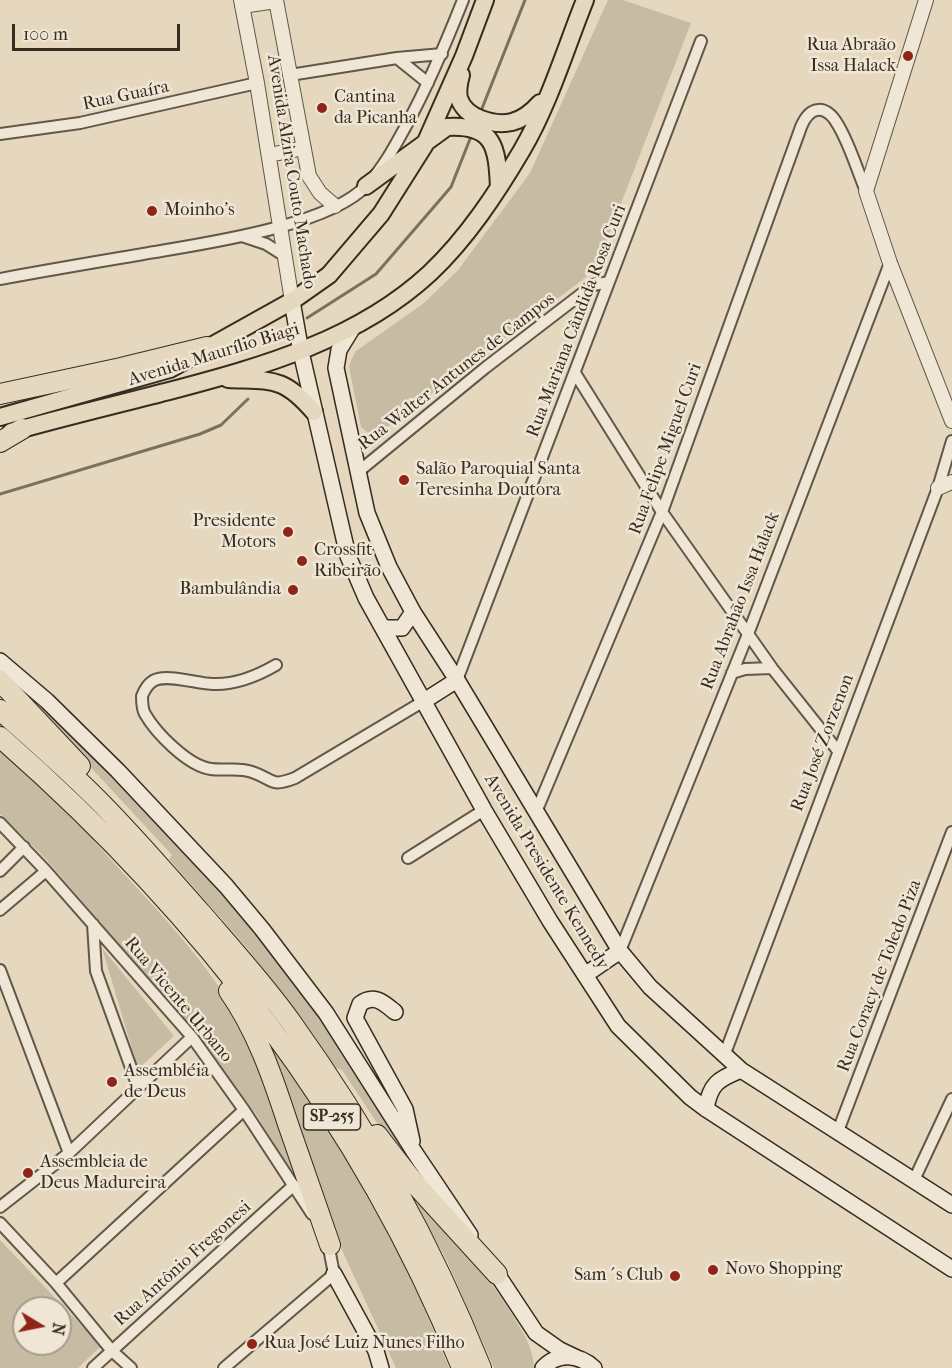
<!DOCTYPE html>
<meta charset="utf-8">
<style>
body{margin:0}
#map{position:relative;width:952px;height:1368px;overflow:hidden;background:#e6d8bf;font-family:"IM FELL French Canon",serif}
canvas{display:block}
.north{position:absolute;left:12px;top:1296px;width:60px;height:60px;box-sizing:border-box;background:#efe6d5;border:2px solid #a59c8d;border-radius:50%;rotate:100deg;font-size:16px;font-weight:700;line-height:24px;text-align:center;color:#362c20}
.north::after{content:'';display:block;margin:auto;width:21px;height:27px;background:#8f2418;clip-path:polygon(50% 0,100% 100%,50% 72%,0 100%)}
.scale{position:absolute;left:12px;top:24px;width:168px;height:27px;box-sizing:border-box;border:3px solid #362c20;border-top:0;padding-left:8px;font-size:18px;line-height:21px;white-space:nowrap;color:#362c20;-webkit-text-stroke:4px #efe6d5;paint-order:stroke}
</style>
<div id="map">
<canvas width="952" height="1368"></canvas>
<div class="north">N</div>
<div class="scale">100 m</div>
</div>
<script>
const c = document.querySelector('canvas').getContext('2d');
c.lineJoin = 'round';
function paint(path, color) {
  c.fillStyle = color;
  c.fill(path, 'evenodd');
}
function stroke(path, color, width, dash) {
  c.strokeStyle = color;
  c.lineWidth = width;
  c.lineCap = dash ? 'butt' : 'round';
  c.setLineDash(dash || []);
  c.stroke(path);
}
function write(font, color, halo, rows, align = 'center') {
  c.font = font + ' "IM FELL French Canon",serif';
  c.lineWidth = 5;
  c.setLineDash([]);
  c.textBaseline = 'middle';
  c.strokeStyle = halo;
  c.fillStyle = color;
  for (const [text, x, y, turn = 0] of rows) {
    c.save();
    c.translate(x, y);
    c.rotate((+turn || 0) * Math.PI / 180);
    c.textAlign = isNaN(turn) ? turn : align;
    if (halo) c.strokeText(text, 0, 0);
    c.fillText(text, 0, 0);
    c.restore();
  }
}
paint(new Path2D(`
 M608,0h15l68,23 -93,240 -8,11 -213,161 -10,-3 -6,-5 -12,-60 3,-9 4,-7 68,-48 34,-33 72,-97z
 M45,712l72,69 66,69 92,105 77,107 98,147 -61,-68 -47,-71 -8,-3 -86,-118 -79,-90 3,-4 -130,-140z
 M0,749l96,90 -2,2c52,58 109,113 147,181l63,169 -48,-77 -62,-83 -149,-173 -45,-44z
 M102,948l72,88 -36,33z
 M263,1036c74,100 141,215 186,332h-53l-54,-118z
 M414,1190c34,40 70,78 97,123 11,18 22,33 23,55h-40l-47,-107 -35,-64z
 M0,1240l101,106 -23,22h-78zM24,1308h36v36h-36z`), '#c8bba4');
stroke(new Path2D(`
 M481,111l44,-111
 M307,318l69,-44 75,-87 21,-53
 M0,494l200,-60 21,-9 27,-26`), '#7c705f', 3);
const minor = new Path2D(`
 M397,58l31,25
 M290,75l107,-17 45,-4
 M0,134l80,-11 177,-40
 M242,236l24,8 19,12
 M0,279c48,-9 96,-17 143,-25 57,-10 185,-27 224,-69 17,-18 28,-39 40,-61 22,-40 39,-81 56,-124
 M575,373l87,139 110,156 66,83
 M358,472l127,-104 108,-83 16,-3
 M276,665c-19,11 -40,20 -63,19 -15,0 -47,-11 -60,-3 -5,3 -9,10 -11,15 0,6 0,13 3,18 11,19 43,52 66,55 13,2 29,-2 41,3 22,7 17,16 43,6l129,-77
 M732,673l13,-4 27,-1
 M457,680l244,-639
 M536,812l126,-300 139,-385c9,-22 25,-23 37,-2 12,20 19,45 28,66
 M0,823l46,48 146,166 52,73 68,104
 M408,858l76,-48
 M0,871l24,-24
 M0,910l46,-39
 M93,924l3,47 42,116
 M620,951l128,-317 142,-371
 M0,970l69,183
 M724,1056l214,-568 14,-47
 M838,1131l114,-299
 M914,1180l38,-81
 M0,1207l69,-54 123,-116
 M0,1223l56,60 56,68 19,17
 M56,1283l188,-173
 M93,1368l201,-183
 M224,1368l110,-94 -6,-31`);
const tertiary = new Path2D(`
 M241,0l16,83 35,218
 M276,0l33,176 11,17 15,13
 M926,0l-60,191 24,72 62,158
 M242,6l34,-5
 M269,155l35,-7
 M938,488l14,-6`);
const secondary = new Path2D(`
 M292,301l9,51 47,204 18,42 118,212 66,111 68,105 72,71 16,12 246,160
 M353,327l-14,23 -3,18 31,145 22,54 24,45 44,68 163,271 30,36 91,83 211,135
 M383,628h19l11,-16
 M0,661l47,40 71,70 108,115 36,43 64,84 87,137 57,85
 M424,701l33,-21
 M585,975l35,-24
 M395,1012c-11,-9 -21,-19 -35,-8l-5,14 50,91 7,32
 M706,1109c4,-25 12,-30 35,-39
 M491,1265l45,68 24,17 19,9
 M334,1274l42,77 5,17
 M543,1368c15,-16 36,-14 51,0`);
const primary = new Path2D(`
 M461,75c-2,8 -4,15 -2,23 6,20 35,28 53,24 12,-3 20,-10 28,-19
 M366,186l81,-59c48,-3 50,21 52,60
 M228,379c44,2 55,-3 86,33
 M0,417l170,-48 122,-68 37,-26 52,-61 43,-68 40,-90 21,-56
 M11,432c53,-15 108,-28 162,-42 91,-24 186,-51 257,-117 37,-35 66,-79 92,-123 27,-46 43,-100 63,-150`);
const motorway = new Path2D(`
 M0,394l121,-26 86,-21
 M0,442l22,-13
 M0,681l80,85
 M0,710c33,29 66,58 97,89 37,37 70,76 104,114 31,36 63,71 90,109 77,107 141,224 190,346
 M0,737c199,174 363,384 462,631
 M229,991c28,40 44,87 59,133 14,41 28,81 42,121
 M377,1135l38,49 82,90`);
stroke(minor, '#625748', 14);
stroke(tertiary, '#625748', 16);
stroke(secondary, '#362c20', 18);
stroke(primary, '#362c20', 20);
stroke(motorway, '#362c20', 22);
stroke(minor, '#efe6d5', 10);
stroke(tertiary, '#efe6d5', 14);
stroke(secondary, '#efe6d5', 15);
stroke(primary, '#e6d8bf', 16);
stroke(motorway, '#e6d8bf', 20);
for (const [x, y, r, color] of [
 [908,56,6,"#8f2418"],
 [322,108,6,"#8f2418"],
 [152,211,6,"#8f2418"],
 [404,480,6,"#8f2418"],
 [288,532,6,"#8f2418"],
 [302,561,6,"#8f2418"],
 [293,590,6,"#8f2418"],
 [112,1082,6,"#8f2418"],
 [28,1173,6,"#8f2418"],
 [713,1270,6,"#8f2418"],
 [675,1276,6,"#8f2418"],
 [252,1344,6,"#8f2418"]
]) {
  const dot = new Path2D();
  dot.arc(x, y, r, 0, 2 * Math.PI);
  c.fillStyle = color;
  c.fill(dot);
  stroke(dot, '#efe6d5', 2);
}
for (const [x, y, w] of [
 [332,1117,57]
]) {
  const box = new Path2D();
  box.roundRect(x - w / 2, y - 13, w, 26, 4.5);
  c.fillStyle = '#efe6d5';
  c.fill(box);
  stroke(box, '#362c20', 1.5);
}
write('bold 16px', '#362c20', null, [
 ["SP-255",332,1117]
]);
write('18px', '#362c20', '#efe6d5', [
 ["Rua Abraão",896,46,"right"],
 ["Issa Halack",896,67,"right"],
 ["Cantina",334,98],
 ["da Picanha",334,119],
 ["Moinho's",164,211],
 ["Salão Paroquial Santa",416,470],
 ["Teresinha Doutora",416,491],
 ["Presidente",276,522,"right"],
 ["Motors",276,543,"right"],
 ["Crossfit",314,551],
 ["Ribeirão",314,572],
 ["Bambulândia",281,590,"right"],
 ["Assembléia",124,1072],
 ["de Deus",124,1093],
 ["Assembleia de",40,1163],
 ["Deus Madureira",40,1184],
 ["Novo Shopping",725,1270],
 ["Sam´s Club",663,1276,"right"],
 ["Rua José Luiz Nunes Filho",264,1344]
], 'left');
write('18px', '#362c20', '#efe6d5', [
 ["Rua Guaíra",126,96,-12],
 ["Avenida Alzira Couto Machado",291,172,81],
 ["Rua Mariana Cândida Rosa Curi",577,321,-69],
 ["Avenida Maurílio Biagi",214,355,-17],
 ["Rua Walter Antunes de Campos",457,372,-38],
 ["Rua Felipe Miguel Curi",666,449,-70],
 ["Rua Abrahão Issa Halack",741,601,-69],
 ["Rua José Zorzenon",823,743,-69],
 ["Avenida Presidente Kennedy",546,872,59],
 ["Rua Coracy de Toledo Piza",880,976,-69],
 ["Rua Vicente Urbano",178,1000,50],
 ["Rua Antônio Fregonesi",183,1264,-42]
]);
</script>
